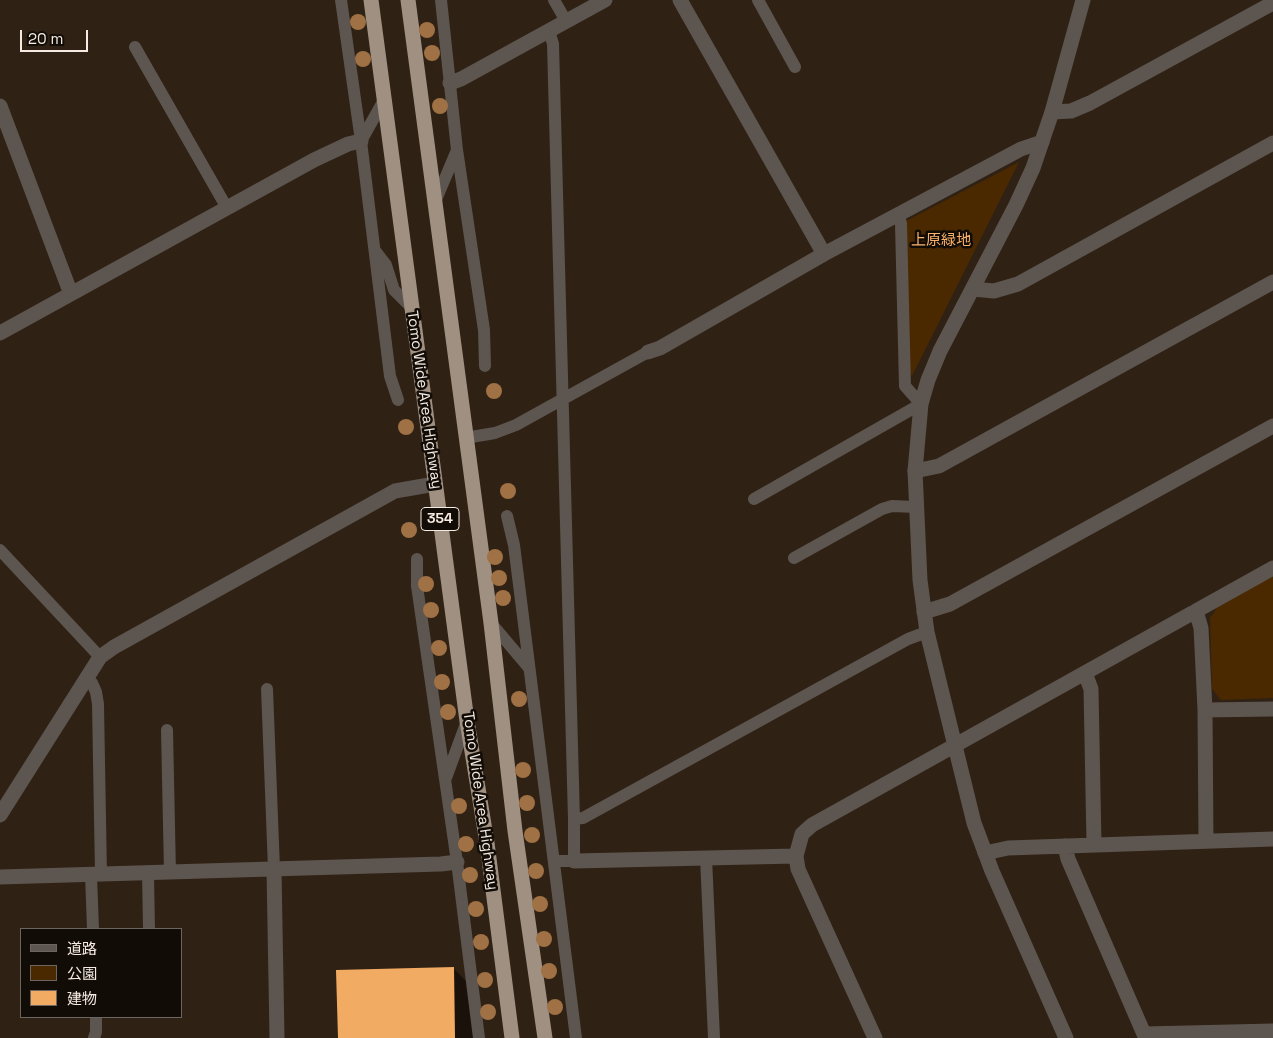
<!DOCTYPE html>
<html>
<head>
<meta charset="utf-8">
<style>
	body { margin:0 }
	#map { position:relative; width:1273px; height:1038px; overflow:hidden; background:#2f2114; font-family:"Space Grotesk","Noto Sans JP",sans-serif }
	canvas { display:block }
	.legend { position:absolute; left:20px; top:928px; width:162px; height:90px; box-sizing:border-box; background:#120c07; border:1px solid #6d655f; margin:0; padding:6px 9px; list-style:none; font-size:15px; color:#f5ebe3 }
	.legend li { display:flex; align-items:center; gap:10px; height:25px }
	.legend b { width:25px; border:1px solid #6d655f }
	.scale { position:absolute; left:20px; top:30px; width:68px; height:22px; box-sizing:border-box; border:2px solid #f5ebe3; border-top:0; padding-left:6px; font-size:15px; line-height:18px; white-space:nowrap; color:#f5ebe3; -webkit-text-stroke:4px #120c07; paint-order:stroke }
</style>
</head>
<body>
<div id="map">
<canvas width="1273" height="1038"></canvas>
<ul class="legend">
<li><b style="height:6px;background:#5d554f"></b>道路</li>
<li><b style="height:14px;background:#4a2800"></b>公園</li>
<li><b style="height:14px;background:#f2ab63"></b>建物</li>
</ul>
<div class="scale">20 m</div>
</div>
<script>
const ctx = document.querySelector('canvas').getContext('2d');
ctx.lineJoin = 'round';
function paint(path, color) { ctx.fillStyle = color; ctx.fill(path, 'evenodd'); }
const shape = rows => new Path2D(rows.map(r => 'M' + r).join(''));
function stroke(path, color, width, dash) { ctx.strokeStyle = color; ctx.lineWidth = width; ctx.lineCap = dash ? 'butt' : 'round'; ctx.setLineDash(dash || []); ctx.stroke(path); }
function label(font, color, halo, rows, align = 'center') {
  ctx.font = font + ' "Space Grotesk","Noto Sans JP",sans-serif'; ctx.lineWidth = 5; ctx.setLineDash([]); ctx.textBaseline = 'middle'; ctx.strokeStyle = halo; ctx.fillStyle = color; for (const [text, x, y, turn = 0] of rows) {
    ctx.save(); ctx.translate(x, y); ctx.rotate((+turn || 0) * Math.PI / 180); ctx.textAlign = isNaN(turn) ? turn : align; if (halo) ctx.strokeText(text, 0, 0); ctx.fillText(text, 0, 0); ctx.restore();
  }
}
paint(shape([
	[1019,162,912,376,908,369,906,221],
	[1273,576,1273,698,1221,700,1212,689,1210,618,1219,605]
]), '#4a2800');
paint(shape([
	[453,968,473,988,474,1038,340,1038]
]), '#0007');
paint(shape([
	[454,967,455,1038,338,1038,336,970]
]), '#f2ab63');
stroke(shape([
	[341,0,361,141,390,376,398,400],
	[441,0,457,150,484,330,485,366],
	[554,0,566,21],
	[758,0,795,67],
	[549,31,553,44,574,819,574,861,554,861],
	[135,47,227,208],
	[361,141,384,100],
	[435,202,457,150],
	[376,252,386,265,394,290,412,308],
	[465,438,495,433,516,425,648,352],
	[754,499,921,404,905,386,901,224,899,214],
	[507,516,514,545,576,1038],
	[0,550,100,657],
	[794,558,882,509,892,506,916,507],
	[417,559,417,586,457,862,479,1038],
	[491,623,529,668],
	[86,677,92,683,96,692,98,704,101,875],
	[267,689,274,869],
	[167,730,170,873],
	[446,778,467,721],
	[574,819,583,818,908,639,927,632],
	[706,857,714,1038],
	[148,873,149,929],
	[91,875,93,929],
	[94,1038,96,1032,96,1017]
]), '#5d554f', 12);
stroke(shape([
	[680,0,824,254],
	[450,83,461,79,605,0],
	[0,106,71,294],
	[1052,112,1071,111,1090,103,1273,3],
	[973,289,994,291,1018,284,1273,143],
	[0,333,314,160,348,144,361,141],
	[648,352,660,348,824,254,1021,149,1042,142],
	[915,471,939,466,1273,282],
	[1196,611,1201,628,1205,710,1206,841],
	[924,612,950,604,1273,426],
	[1085,673,1091,689,1094,844],
	[1205,710,1273,709],
	[0,815,100,657,114,647,395,491,435,484],
	[1065,846,1068,859,1144,1034,1273,1031],
	[985,853,1008,848,1273,839],
	[574,861,796,856],
	[274,869,277,1038],
	[0,877,441,864,457,862],
	[875,1038,798,869,796,856,802,834,812,825,1273,568]
]), '#5d554f', 15);
stroke(shape([
	[1066,1038,992,871,974,823,927,632,920,580,915,471,921,404,928,380,940,351,1016,205,1033,168,1052,112,1083,0]
]), '#5d554f', 15);
stroke(shape([
	[371,0,467,721,487,843,512,1038],
	[408,0,491,623,515,831,545,1038]
]), '#a09081', 15);
ctx.fillStyle = '#9f7144';
for (const [x, y] of [
	[358,22],
	[427,30],
	[432,53],
	[363,59],
	[440,106],
	[494,391],
	[406,427],
	[508,491],
	[409,530],
	[495,557],
	[499,578],
	[426,584],
	[503,598],
	[431,610],
	[439,648],
	[442,682],
	[519,699],
	[448,712],
	[523,770],
	[527,803],
	[459,806],
	[532,835],
	[466,844],
	[536,871],
	[470,875],
	[540,904],
	[476,909],
	[544,939],
	[481,942],
	[549,971],
	[485,980],
	[555,1007],
	[488,1012]
]) { ctx.beginPath(); ctx.arc(x, y, 8, 0, 2 * Math.PI); ctx.fill(); }
for (const [x, y, w] of [
	[440,519,38]
]) { const box = new Path2D(); box.roundRect(x - w / 2, y - 11.5, w, 23, 4); ctx.fillStyle = '#120c07'; ctx.fill(box); stroke(box, '#f5ebe3', 1); }
label('bold 14px', '#f5ebe3', null, [
	["354",440,519]
]);
label('15px', '#fab26b', '#120c07', [
	["上原緑地",941,241]
]);
label('15px', '#f5ebe3', '#120c07', [
	["Tomo Wide Area Highway",424,400,82],
	["Tomo Wide Area Highway",480,801,82]
]);
</script>
</body>
</html>
